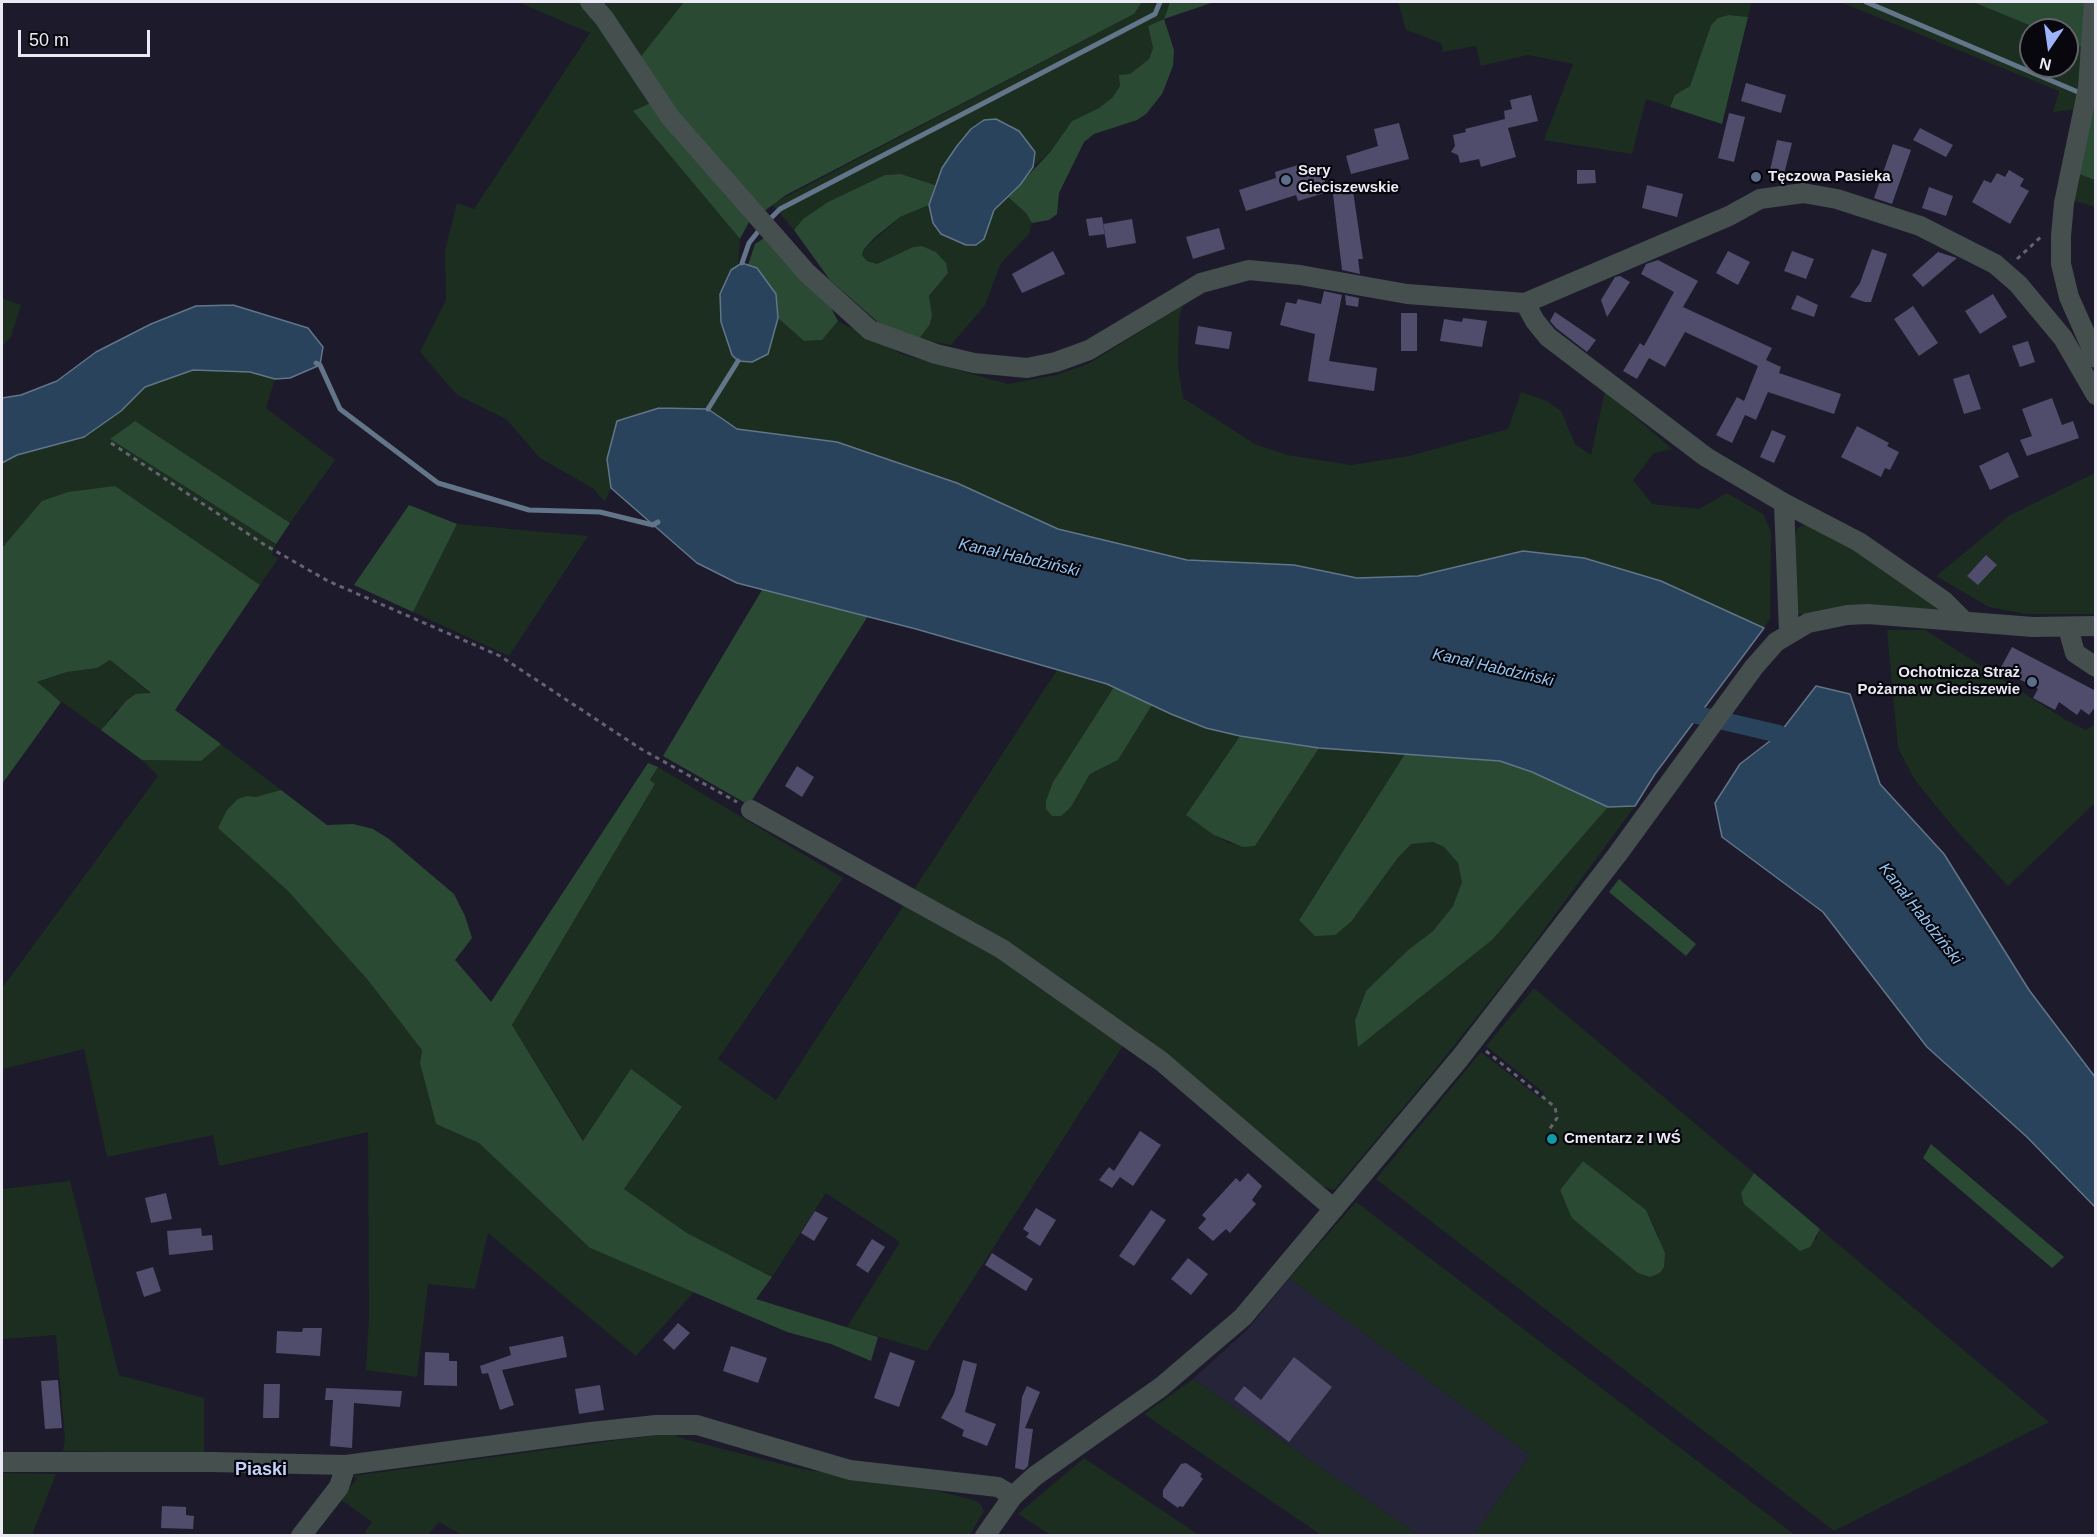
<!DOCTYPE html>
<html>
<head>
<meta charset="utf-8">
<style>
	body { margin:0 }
	#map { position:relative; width:2097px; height:1537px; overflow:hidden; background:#1d1b2b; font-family:Arial,sans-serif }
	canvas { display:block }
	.frame { position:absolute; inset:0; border:3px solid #eae9f4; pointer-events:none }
	.north { position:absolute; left:2019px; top:18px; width:60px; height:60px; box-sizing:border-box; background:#08070d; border:2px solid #626169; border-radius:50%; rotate:193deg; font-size:16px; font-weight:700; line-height:24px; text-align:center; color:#eae9f4 }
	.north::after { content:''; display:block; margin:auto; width:21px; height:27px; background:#9db4fd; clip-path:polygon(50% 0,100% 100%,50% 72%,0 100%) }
	.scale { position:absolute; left:18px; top:30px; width:132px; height:27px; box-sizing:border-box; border:3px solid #eae9f4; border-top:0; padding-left:8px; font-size:18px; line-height:21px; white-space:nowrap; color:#eae9f4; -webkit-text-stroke:4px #08070d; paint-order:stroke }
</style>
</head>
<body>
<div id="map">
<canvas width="2097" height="1537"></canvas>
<div class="frame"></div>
<div class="north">N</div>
<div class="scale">50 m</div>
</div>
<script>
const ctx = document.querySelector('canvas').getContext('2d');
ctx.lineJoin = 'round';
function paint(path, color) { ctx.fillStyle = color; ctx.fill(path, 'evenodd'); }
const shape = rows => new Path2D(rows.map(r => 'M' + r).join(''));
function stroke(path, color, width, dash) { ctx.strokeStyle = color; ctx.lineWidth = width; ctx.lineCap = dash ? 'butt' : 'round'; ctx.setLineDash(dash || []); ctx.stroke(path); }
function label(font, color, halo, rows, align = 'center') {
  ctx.font = font + ' Arial,sans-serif'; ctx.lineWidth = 4.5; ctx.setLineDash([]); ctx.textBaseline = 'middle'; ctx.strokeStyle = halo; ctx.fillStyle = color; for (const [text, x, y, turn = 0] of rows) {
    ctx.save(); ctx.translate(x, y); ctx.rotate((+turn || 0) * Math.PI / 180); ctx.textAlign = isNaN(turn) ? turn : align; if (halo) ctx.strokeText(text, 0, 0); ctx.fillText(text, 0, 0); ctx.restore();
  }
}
paint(shape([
	[1289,1278,1530,1455,1474,1535,1418,1535,1193,1379,1249,1328]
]), '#262439');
paint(shape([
	[518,2,684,2,640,59,650,103,633,111,740,239,738,266,731,270,767,354,778,318,804,341,822,340,838,321,904,355,1008,384,1056,375,1088,364,1183,305,1179,318,1178,367,1183,398,1255,444,1287,455,1351,465,1409,456,1508,429,1521,392,1547,401,1561,411,1575,444,1591,455,1605,391,1672,449,1654,453,1633,480,1652,504,1699,509,1727,493,1763,514,1771,532,1770,619,1764,628,1661,581,1584,558,1523,551,1418,576,1357,578,1294,565,1187,560,1058,529,957,483,837,442,736,429,708,409,607,459,611,488,605,502,594,489,540,458,506,419,457,395,420,352,446,300,445,251,457,203,474,209,590,33],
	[1142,2,1170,2,1164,19,1148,26,1153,48,1149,59,1130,74,1113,97,1099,108,1072,121,1051,151,1033,167,1035,152,1009,124,996,119,984,120,971,129,957,146,935,185,901,174,885,175,803,219,794,230,772,204,1134,14],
	[1398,2,1752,2,1748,17,1729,15,1711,25,1690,86,1675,96,1670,107,1646,99,1632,154,1544,140,1573,64,1528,55,1481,66,1476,46,1443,52,1441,43,1406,30],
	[1840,2,1973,2,2041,30,2031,30,2031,66,2067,66,2067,41,2083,48,2078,109,2053,112,2059,91],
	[2079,174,2095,180,2095,207,2073,200],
	[1008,197,1026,213,1032,223,1029,234,1001,263,985,305,951,345,919,339,932,315,929,297,948,273,946,263,936,252,922,246,913,247,877,264,867,261,862,256,864,249,900,217,929,205,933,223,983,239,994,210],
	[2,298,21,305,11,337,2,346],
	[193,370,250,372,275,379,266,408,335,460,290,523,135,421,110,439,276,544,272,555,278,559,260,585,115,486,2,548,2,463,17,455,84,437,121,411,145,387],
	[2095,473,2095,614,2026,614,1989,607,1936,576,2009,516],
	[1807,523,1829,531,1938,607,1938,610,1868,605,1803,615,1798,613,1795,608,1794,537,1798,528],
	[457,524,588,536,509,656,413,612],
	[1887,630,1925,630,2066,720,2086,730,2095,724,2095,803,2008,886,1953,827,1915,780,1898,748],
	[110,660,151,694,116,710,101,730,36,683,67,672,97,668],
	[1057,670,1114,687,1053,782,1071,807,1090,774,1118,760,1152,705,1206,728,1240,736,1186,815,1228,843,1255,846,1319,748,1405,754,1299,919,1335,934,1351,922,1397,859,1411,844,1432,842,1444,847,1458,863,1462,882,1453,906,1433,931,1408,950,1366,991,1355,1020,1493,939,1608,807,1635,806,1518,965,1437,1067,1334,1190,1315,1184,1135,1030,1072,988,913,891],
	[221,744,281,790,256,798,247,796,230,839,288,891,367,979,422,1050,420,1063,436,1124,479,1143,590,1248,694,1292,636,1356,488,1233,475,1289,428,1284,417,1377,366,1370,369,1317,368,1132,219,1166,213,1135,107,1157,84,1049,2,1069,2,988,158,776,142,760,201,761],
	[658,767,843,878,718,1059,776,1100,906,902,983,946,1124,1044,927,1351,847,1327,900,1242,826,1193,772,1277,687,1233,624,1189,682,1108,584,1141,512,1025,655,784,650,781],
	[1534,988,1754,1173,1741,1193,1816,1240,1820,1229,2049,1422,1834,1531,1376,1179,1481,1052,1540,1098,1544,1093,1486,1046],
	[1583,1161,1646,1210,1659,1237,1565,1202,1560,1190],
	[70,1181,119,1375,204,1398,204,1454,63,1451,65,1439,56,1335,2,1339,2,1189],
	[1356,1202,1795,1535,1474,1535,1530,1455,1289,1278],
	[1193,1379,1418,1535,1321,1535,1144,1414],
	[671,1433,684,1439,797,1468,938,1491,977,1501,982,1506,984,1511,969,1536,464,1536,439,1522,428,1535,367,1536,365,1532,372,1522,340,1499,357,1479,352,1476],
	[1084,1458,1199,1535,1051,1535,1018,1514],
	[2,1473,56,1474,32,1535,2,1535]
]), '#1b2e1f');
paint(shape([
	[684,2,1142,2,1134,14,786,195,763,212,664,98,639,59],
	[1170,2,1214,2,1164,19,1174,50,1173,66,1162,94,1146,114,1137,120,1094,134,1084,142,1059,193,1057,214,1049,220,1032,223,1026,213,1008,197,1051,151,1072,121,1099,108,1113,97,1120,86,1119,75,1130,74,1149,59,1153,48,1148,26,1164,19],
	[1973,2,2087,2,2083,48,2067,41,2067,30,2041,30],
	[1729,15,1748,17,1722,124,1670,107,1675,95,1690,86,1711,25,1718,18],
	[650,103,749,222,740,239,633,111],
	[2093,109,2096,110,2095,180,2079,174],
	[901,174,935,185,929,205,900,217,874,238,864,249,862,255,867,261,877,264,913,247,922,246,936,252,946,263,948,273,929,296,932,315,930,324,919,339,880,324,830,280,794,230,803,219,828,202,885,175],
	[764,238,830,306,838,321,822,340,804,341,778,318,776,294,757,269,748,265,755,244],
	[135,421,290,523,276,544,110,439],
	[115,486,260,585,175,710,221,744,201,761,142,760,101,730,127,700,136,694,151,693,110,660,97,668,67,672,37,682,61,702,2,784,2,548,42,501,68,492],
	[409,505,457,524,413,612,354,585],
	[762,590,868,616,749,805,663,756],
	[1114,687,1152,705,1118,760,1090,774,1071,807,1061,816,1052,816,1046,809,1046,801,1053,782],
	[1240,736,1319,748,1255,846,1243,847,1214,835,1186,815],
	[1405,754,1501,761,1532,772,1608,807,1493,939,1358,1047,1355,1020,1366,991,1408,950,1433,931,1453,906,1462,882,1458,863,1444,847,1433,842,1411,844,1397,859,1351,922,1335,935,1315,936,1299,920],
	[648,763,658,767,650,780,655,784,512,1025,583,1141,631,1069,682,1107,624,1189,687,1233,772,1277,756,1299,878,1337,871,1361,831,1344,787,1332,590,1248,479,1143,436,1124,420,1063,422,1050,367,979,288,891,218,828,227,810,238,799,247,796,256,797,281,790,327,825,353,824,373,829,389,839,454,894,465,916,472,938,455,960,491,1002],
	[1619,879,1696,944,1686,956,1609,892],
	[1931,1144,2064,1257,2052,1268,1923,1158],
	[1583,1161,1646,1210,1665,1253,1664,1267,1660,1273,1650,1277,1638,1273,1572,1218,1560,1190],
	[1754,1173,1820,1229,1810,1247,1800,1251,1744,1204,1741,1193]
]), '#2b4a33');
const water = shape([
	[996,119,1019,131,1035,152,1033,167,1020,185,994,210,984,239,976,245,966,245,941,234,933,223,929,205,942,168,957,146,971,129,984,120,996,119],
	[742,263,757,268,776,294,778,318,768,354,752,362,738,361,732,355,721,322,720,294,731,270,742,263],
	[233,305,308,328,323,347,320,365,290,378,275,379,250,372,193,370,145,387,121,411,84,437,17,455,2,463,2,398,21,395,57,381,96,352,151,324,196,306,233,305],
	[659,408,708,409,737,429,837,442,957,483,1058,529,1187,560,1294,565,1357,578,1418,576,1523,551,1584,558,1661,581,1764,628,1655,774,1635,806,1608,807,1532,772,1500,761,1319,748,1240,736,1206,728,1171,714,1107,684,916,629,737,583,697,563,611,488,607,459,617,421,659,408],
	[1816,686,1850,694,1880,784,1944,854,2029,990,2095,1077,2095,1207,2027,1137,1927,1047,1823,912,1722,837,1715,803,1740,764,1779,734,1816,686]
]);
paint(water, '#28435b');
stroke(water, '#627589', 1.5);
stroke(shape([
	[1866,2,2078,92],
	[767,222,780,209,1155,14,1160,2],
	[742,263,749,243,761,228],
	[316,363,320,365,340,409,438,483,529,510,600,512,653,525,658,522],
	[708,409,738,361]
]), '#627589', 5);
stroke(shape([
	[1676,710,1779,734,1793,752]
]), '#28435b', 18);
paint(shape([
	[1746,83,1786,95,1781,113,1741,101],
	[1531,95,1538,121,1508,128,1516,157,1481,167,1479,159,1460,163,1458,155,1451,152,1455,146,1453,135,1466,132,1465,129,1505,119,1504,111,1512,109,1510,100],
	[1729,113,1745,117,1734,162,1718,158],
	[1399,123,1409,159,1351,174,1346,156,1378,146,1374,129],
	[1920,128,1953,145,1946,157,1913,140],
	[1777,140,1792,143,1784,174,1770,170],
	[1893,144,1911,150,1892,204,1874,198],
	[1320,164,1328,192,1298,201,1296,195,1246,211,1239,190,1276,178,1275,172,1298,165,1300,171],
	[1577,170,1595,170,1596,183,1577,184],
	[2009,170,2024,179,2020,186,2029,191,2010,224,1972,202,1984,180,1991,183,1997,173,2005,177],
	[1352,184,1363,259,1358,259,1360,274,1342,270,1332,186],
	[1647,185,1683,194,1677,217,1642,208],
	[1929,187,1953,196,1946,216,1922,208],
	[1102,217,1105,234,1089,236,1086,219],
	[1132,219,1136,243,1107,248,1103,224],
	[1219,228,1225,249,1193,259,1186,237],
	[1872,249,1887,254,1871,302,1865,302,1850,297,1860,283],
	[1053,251,1065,274,1022,293,1012,274],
	[1728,251,1750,262,1738,285,1716,273],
	[1792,251,1814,259,1806,279,1784,271],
	[1938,252,1957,258,1923,287,1912,275],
	[1658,260,1698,281,1683,307,1772,348,1766,360,1781,367,1779,373,1841,394,1834,414,1768,392,1756,420,1745,415,1732,443,1716,435,1737,397,1744,401,1758,366,1685,332,1665,367,1649,358,1637,379,1623,371,1640,343,1644,346,1674,292,1641,274,1646,264],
	[1620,276,1630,282,1607,317,1601,300,1615,277],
	[1324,291,1342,295,1329,361,1377,368,1374,391,1308,381,1315,334,1280,325,1286,302,1296,304,1298,299,1321,304],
	[1993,294,2007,317,1980,334,1965,311],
	[1345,295,1359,298,1358,307,1346,305],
	[1797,295,1818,305,1814,317,1791,309],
	[1913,306,1938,343,1919,356,1894,319],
	[1555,312,1596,340,1587,352,1556,328,1550,321],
	[1401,313,1417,313,1417,351,1401,351],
	[1463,318,1487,321,1482,347,1440,341,1444,319,1462,322],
	[1198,326,1232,332,1229,349,1195,344],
	[2028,341,2035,362,2020,367,2012,346],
	[1969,374,1981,409,1964,414,1953,379],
	[2052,398,2062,425,2073,421,2079,438,2027,456,2020,440,2032,436,2022,409],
	[1857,426,1889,443,1887,446,1899,452,1890,470,1885,468,1881,477,1841,457],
	[1772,430,1786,436,1774,463,1760,457],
	[2008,452,2019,477,1990,490,1979,466],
	[1986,555,1997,565,1978,585,1967,576],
	[2012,647,2096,691,2096,706,2089,715,2081,709,2077,715,2059,702,2055,710,2033,698,2038,689,2000,669],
	[797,766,814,777,802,797,785,786],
	[1140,1131,1161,1145,1133,1186,1120,1177,1112,1188,1099,1180,1109,1167,1114,1171],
	[1248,1173,1262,1186,1252,1200,1256,1204,1230,1233,1226,1229,1213,1241,1198,1228,1206,1219,1202,1215,1236,1178,1240,1182],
	[166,1193,172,1219,151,1223,145,1198],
	[1036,1208,1056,1220,1040,1246,1026,1237,1029,1233,1023,1229],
	[1151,1210,1166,1220,1134,1266,1119,1256],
	[815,1211,828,1218,814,1241,801,1233],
	[201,1228,202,1236,212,1235,213,1250,169,1255,167,1231],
	[872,1239,885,1247,868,1273,856,1265],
	[992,1253,1033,1279,1026,1291,985,1265],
	[1188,1258,1208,1274,1191,1295,1171,1279],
	[153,1267,161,1291,144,1297,136,1272],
	[678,1323,690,1333,674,1350,663,1340],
	[303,1328,322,1328,320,1356,276,1353,277,1331,302,1332],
	[563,1336,567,1357,502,1370,514,1405,500,1410,488,1373,482,1374,480,1366,511,1355,509,1347],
	[731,1346,767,1358,758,1383,723,1371],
	[425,1352,449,1353,449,1361,457,1361,457,1386,424,1385],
	[890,1352,915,1361,899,1407,874,1398],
	[1294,1357,1332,1387,1289,1442,1234,1399,1244,1386,1261,1400],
	[963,1360,977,1364,965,1412,996,1424,987,1446,962,1436,964,1430,941,1418,954,1394],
	[58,1380,62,1428,45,1429,41,1381],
	[264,1384,280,1384,279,1418,263,1418],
	[600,1385,604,1410,579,1414,575,1389],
	[1027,1386,1040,1392,1025,1428,1033,1429,1028,1466,1024,1470,1015,1468,1022,1397],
	[326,1388,402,1391,400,1407,354,1403,352,1448,330,1446,333,1400,325,1400],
	[1186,1463,1202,1474,1200,1476,1203,1479,1183,1507,1179,1506,1178,1508,1163,1497,1163,1490,1181,1464],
	[162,1506,186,1507,186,1515,194,1516,193,1529,161,1528]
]), '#4f4c6c');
stroke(shape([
	[2017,259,2043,235],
	[111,443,265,545,328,581,500,656,641,749,737,802],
	[1486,1051,1555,1107,1557,1118,1549,1130]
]), '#656371', 3, [4.5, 4.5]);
stroke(shape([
	[590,2,604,18,670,117,807,273,870,330,936,354,974,363,1027,368,1056,362,1089,350,1201,283,1249,270,1300,275,1407,294,1525,303,1729,216,1760,199,1803,193,1837,199,1920,226,1995,264,2018,284,2063,338,2096,395],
	[2094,2,2088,88,2064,203,2061,236,2061,264,2069,297,2096,358],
	[1525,303,1535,321,1548,337,1706,457,1784,503,1859,542,1944,601,1965,622],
	[1784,503,1789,632],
	[2068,628,2075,653,2096,667],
	[751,810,1002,949,1161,1061,1334,1209],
	[2,1462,212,1462,346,1465,591,1432,656,1425,697,1425,850,1470,998,1487,1013,1496],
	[301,1536,339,1487,346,1465],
	[985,1536,1013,1496,1035,1476,1161,1387,1243,1317,1460,1058,1617,855,1754,667,1776,642,1808,623,1847,615,1868,614,2033,627,2096,626]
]), '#444f4e', 20);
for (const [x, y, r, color] of [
	[1756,177,6,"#5c6f8a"],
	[1286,180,6,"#5c6f8a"],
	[2032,682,6,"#5c6f8a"],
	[1552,1139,6,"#0f9aa8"]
]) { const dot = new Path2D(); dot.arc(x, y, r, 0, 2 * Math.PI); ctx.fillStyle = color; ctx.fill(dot); stroke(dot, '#08070d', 2); }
label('bold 15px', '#eae9f4', '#08070d', [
	["Sery",1298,171],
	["Cieciszewskie",1298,188],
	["Tęczowa Pasieka",1768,177],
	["Ochotnicza Straż",2020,673,"right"],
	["Pożarna w Cieciszewie",2020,690,"right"],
	["Cmentarz z I WŚ",1564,1139]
], 'left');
label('italic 16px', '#93c5f2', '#08070d', [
	["Kanał Habdziński",1019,558,13],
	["Kanał Habdziński",1493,668,13],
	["Kanał Habdziński",1920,914,52]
]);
label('bold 18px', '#c4d2fc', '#08070d', [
	["Piaski",261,1470]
]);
</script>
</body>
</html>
